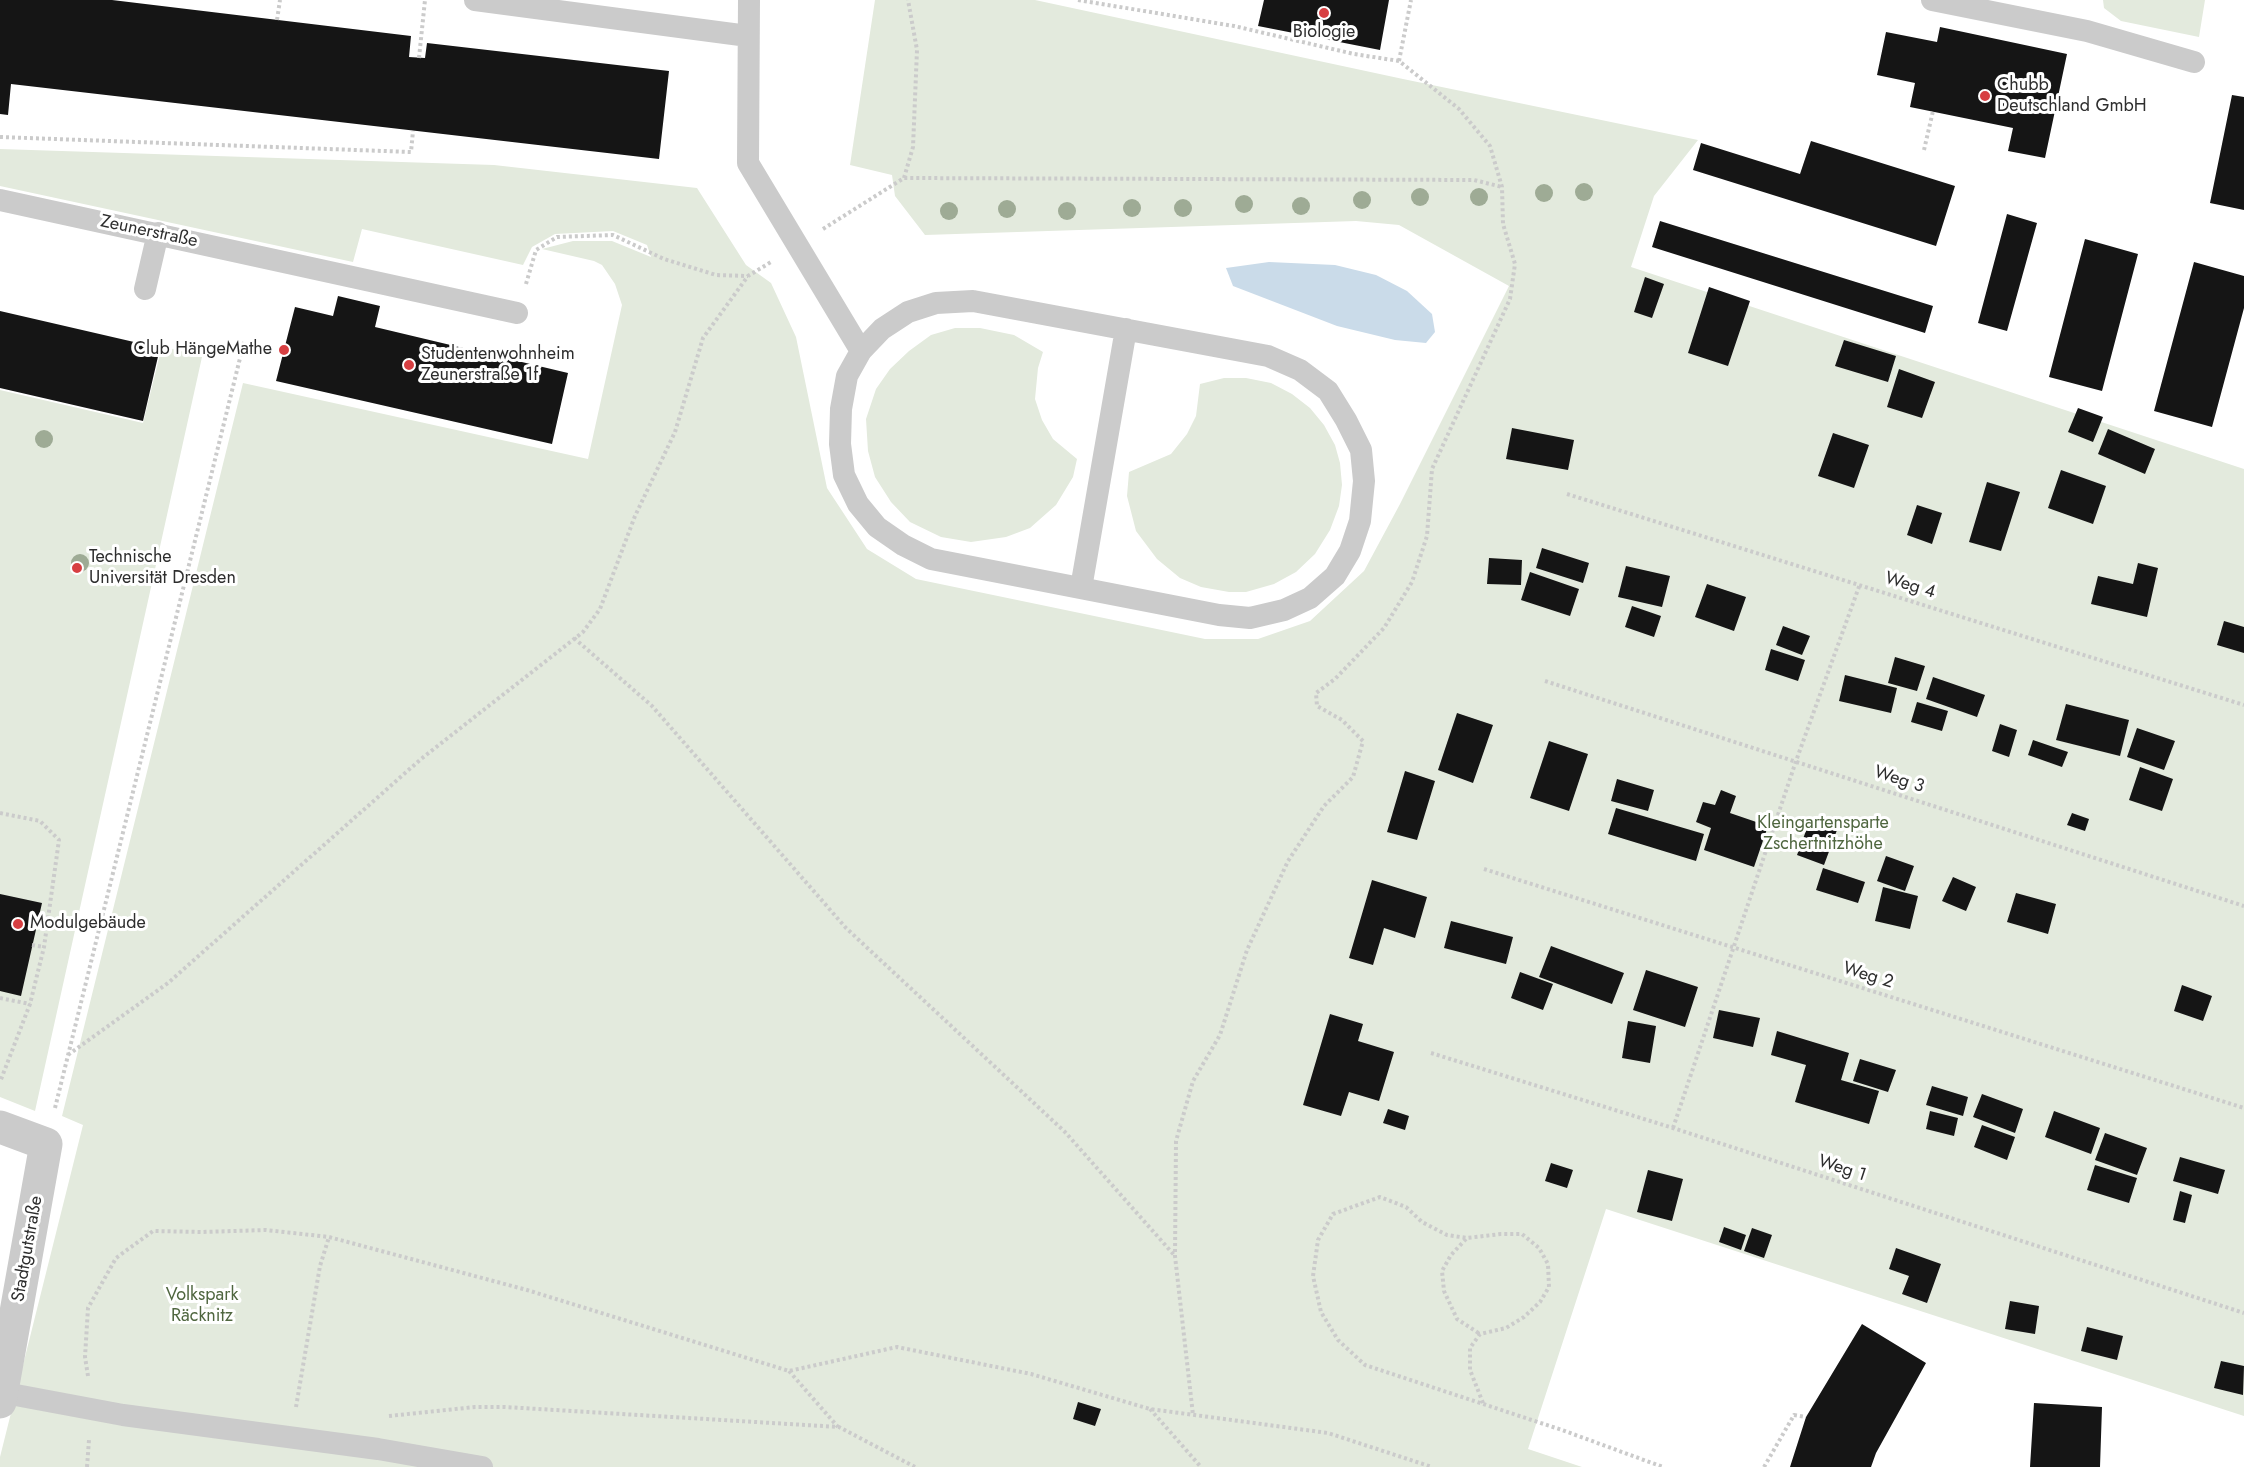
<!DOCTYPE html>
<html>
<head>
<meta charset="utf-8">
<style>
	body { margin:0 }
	canvas { display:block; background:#fff }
</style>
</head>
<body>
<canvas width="2244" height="1467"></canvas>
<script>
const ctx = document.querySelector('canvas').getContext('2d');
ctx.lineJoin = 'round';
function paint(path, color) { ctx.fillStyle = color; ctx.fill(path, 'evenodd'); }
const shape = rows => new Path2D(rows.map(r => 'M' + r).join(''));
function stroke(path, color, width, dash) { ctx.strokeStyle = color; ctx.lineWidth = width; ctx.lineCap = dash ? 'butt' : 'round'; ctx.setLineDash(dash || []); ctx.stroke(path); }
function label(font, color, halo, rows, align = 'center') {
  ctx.font = font + ' Jost,sans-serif'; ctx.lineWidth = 6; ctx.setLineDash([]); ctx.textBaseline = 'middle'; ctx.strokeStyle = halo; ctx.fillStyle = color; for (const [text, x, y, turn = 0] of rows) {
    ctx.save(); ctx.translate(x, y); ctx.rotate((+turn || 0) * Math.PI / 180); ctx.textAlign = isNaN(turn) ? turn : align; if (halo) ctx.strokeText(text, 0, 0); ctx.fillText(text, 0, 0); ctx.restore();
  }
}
paint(shape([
	[875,0,1035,0,1403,79,1698,140,1654,196,1631,267,2244,469,2244,1416,1606,1209,1528,1449,1582,1467,0,1467,0,1457,83,1125,62,1116,243,383,588,459,622,305,615,284,602,265,594,261,542,249,573,241,612,241,651,257,647,245,613,231,555,234,532,247,523,265,362,229,353,262,0,186,0,149,494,165,697,188,746,265,771,283,796,337,827,488,867,549,916,579,1205,639,1258,639,1310,621,1364,571,1400,504,1509,286,1399,225,1356,221,925,235,895,196,892,175,850,165],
	[2103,0,2205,0,2199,37,2121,21,2104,8],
	[955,328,980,328,1014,335,1043,352,1038,368,1035,399,1042,420,1053,439,1077,459,1073,477,1056,505,1030,528,1006,537,971,542,941,537,910,522,891,502,875,477,868,451,866,419,876,389,890,369,909,351,931,335],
	[162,346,202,357,35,1111,0,1097,0,390,143,423],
	[1224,378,1246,378,1271,383,1292,394,1310,408,1324,425,1335,445,1340,463,1342,485,1339,506,1330,530,1315,554,1296,572,1274,584,1246,592,1229,592,1201,587,1180,578,1157,559,1136,531,1127,496,1129,472,1171,454,1187,434,1196,416,1200,384]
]), '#e3eadd');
paint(shape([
	[1269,262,1335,265,1376,275,1407,291,1432,314,1435,332,1426,343,1395,340,1337,326,1233,286,1226,268]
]), '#cadbe9');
paint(shape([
	[0,0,112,0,411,36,409,57,425,58,427,43,669,71,659,159,11,84,8,115,0,114],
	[1264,0,1389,0,1380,50,1258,26],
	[1940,27,2067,54,2045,158,2008,151,2013,128,1910,107,1915,83,1877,75,1886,32,1937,42],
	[2232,95,2244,97,2244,210,2210,203],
	[1811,141,1955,186,1936,246,1693,170,1701,143,1800,174],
	[2007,214,2037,223,2007,331,1978,323],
	[1660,221,1933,306,1925,333,1652,247],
	[2085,239,2138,254,2102,391,2049,377],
	[2194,262,2244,276,2244,308,2212,427,2154,411],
	[1645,277,1664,284,1652,318,1634,312],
	[1709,287,1750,301,1728,366,1688,353],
	[338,296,380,306,375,327,568,373,552,444,276,381,295,307,333,316],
	[0,311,160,348,143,421,0,388],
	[1844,340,1896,356,1888,382,1835,366],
	[1899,369,1935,382,1922,418,1887,407],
	[2078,408,2103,417,2093,442,2068,432],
	[1512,428,1574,440,1568,470,1506,459],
	[2108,429,2155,449,2145,474,2098,454],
	[1833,433,1869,445,1854,488,1818,476],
	[2061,470,2106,486,2093,524,2048,508],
	[1987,482,2020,492,2001,551,1969,542],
	[1917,505,1942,513,1932,544,1907,535],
	[1542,548,1589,563,1583,583,1536,568],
	[1489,558,1522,560,1521,585,1487,584],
	[2138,563,2158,568,2147,617,2091,604,2098,576,2133,584],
	[1626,566,1670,576,1662,607,1618,597],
	[1530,572,1579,589,1570,616,1521,600],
	[1707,584,1746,597,1734,631,1695,617],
	[1632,606,1661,616,1654,637,1625,627],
	[2224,621,2244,627,2244,653,2217,645],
	[1783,626,1810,636,1802,655,1776,645],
	[1771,649,1805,660,1798,681,1765,670],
	[1895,657,1925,666,1917,691,1888,683],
	[1845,675,1897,688,1891,713,1839,701],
	[1933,677,1985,695,1977,717,1926,699],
	[1917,702,1948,711,1942,731,1911,722],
	[2066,704,2129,720,2120,756,2056,740],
	[1457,713,1493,725,1473,783,1438,770],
	[2000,724,2017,730,2009,757,1992,751],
	[2137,728,2175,741,2164,770,2127,757],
	[2033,740,2068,752,2062,767,2028,755],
	[1549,741,1588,754,1569,811,1530,798],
	[2140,767,2173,779,2162,811,2129,800],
	[1405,771,1435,781,1417,840,1387,832],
	[1617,779,1654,790,1648,811,1611,801],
	[1721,790,1736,796,1730,813,1768,826,1754,867,1704,850,1711,828,1696,822,1703,802,1715,805],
	[1616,808,1704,834,1696,861,1608,834],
	[2072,813,2089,819,2085,831,2067,825],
	[1810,820,1837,830,1824,865,1797,855],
	[1886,856,1914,866,1905,891,1877,881],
	[1823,868,1865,882,1858,903,1816,890],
	[1953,877,1976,887,1966,911,1942,901],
	[1372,880,1427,897,1415,938,1384,928,1373,965,1349,958],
	[1883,887,1918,896,1910,929,1875,921],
	[2016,893,2056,904,2048,934,2007,922],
	[0,894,42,903,21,996,0,991],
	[1451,921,1513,937,1506,964,1444,948],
	[1551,946,1624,973,1612,1004,1539,977],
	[1646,970,1698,987,1685,1027,1633,1010],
	[1520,972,1553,984,1543,1010,1511,998],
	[2182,985,2212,996,2203,1021,2174,1011],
	[1719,1010,1760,1018,1753,1047,1713,1038],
	[1330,1014,1363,1024,1358,1041,1394,1052,1379,1101,1349,1092,1341,1116,1303,1105],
	[1628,1021,1656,1026,1650,1063,1622,1058],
	[1777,1031,1849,1053,1841,1080,1879,1091,1869,1124,1795,1102,1806,1065,1771,1055],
	[1860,1059,1896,1070,1888,1092,1853,1081],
	[1932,1086,1968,1097,1963,1116,1926,1105],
	[1982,1094,2023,1109,2015,1133,1973,1117],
	[1388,1109,1409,1116,1405,1130,1383,1123],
	[1930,1111,1958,1118,1954,1136,1926,1129],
	[2054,1111,2100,1128,2091,1154,2045,1137],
	[1982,1125,2015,1137,2007,1160,1974,1147],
	[2105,1133,2147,1148,2137,1175,2095,1160],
	[2180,1157,2225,1170,2218,1194,2173,1181],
	[1551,1163,1573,1170,1567,1188,1545,1181],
	[2095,1165,2137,1178,2129,1203,2087,1190],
	[1648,1170,1683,1179,1672,1221,1637,1212],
	[2180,1191,2192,1195,2185,1223,2173,1220],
	[1724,1227,1746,1235,1741,1250,1719,1242],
	[1752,1228,1772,1235,1764,1258,1744,1251],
	[1896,1248,1941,1264,1927,1303,1902,1294,1909,1276,1889,1269],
	[2010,1301,2039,1306,2035,1334,2005,1329],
	[1862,1324,1926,1363,1876,1453,1871,1467,1790,1467,1806,1417],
	[2087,1327,2123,1336,2117,1360,2081,1351],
	[2221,1361,2244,1366,2243,1395,2214,1388],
	[1078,1402,1101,1409,1095,1426,1073,1419],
	[2034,1403,2102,1407,2100,1467,2030,1467]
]), '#151515');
stroke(shape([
	[1078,0,1234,26,1354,54,1399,61,1459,109,1490,146,1502,187,1503,224,1515,264,1510,299,1432,469,1427,536,1412,582,1384,628,1335,679,1316,693,1317,706,1342,720,1363,741,1353,777,1324,806,1288,861,1247,950,1220,1035,1193,1081,1176,1141,1175,1256,1193,1415],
	[277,20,280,0],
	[419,58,425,0],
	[1399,61,1411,0],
	[0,137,411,152,413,131],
	[1924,150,1933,111],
	[904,178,913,147,917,50,908,0],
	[823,229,904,178,1474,180,1502,187],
	[526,284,536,250,557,237,613,235,664,259,716,275,748,276],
	[1567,494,2244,705],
	[574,638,652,706,846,928,1065,1132,1175,1256],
	[1545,681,2244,906],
	[0,813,40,821,59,840,44,947,30,1004,0,1082],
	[1484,869,2244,1108],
	[32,945,44,947],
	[0,998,30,1004],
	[1431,1053,1673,1128,2244,1313],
	[68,1055,168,983,421,759,583,632,600,609,635,516,675,432,703,338,748,276,771,262],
	[55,1108,244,342],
	[1673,1128,1796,761,1860,584],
	[1466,1239,1451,1255,1442,1271,1444,1291,1457,1319,1480,1334],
	[789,1371,838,1427],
	[88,1376,85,1357,88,1308,116,1258,153,1231,202,1232,266,1230,329,1237,527,1290,789,1371,897,1347,1031,1374,1150,1409,1328,1433,1432,1467],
	[1483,1403,1470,1370,1470,1348,1480,1334,1506,1328,1524,1317,1540,1302,1549,1287,1548,1264,1539,1248,1522,1234,1501,1234,1467,1238,1447,1235,1422,1222,1406,1207,1380,1197,1333,1214,1318,1240,1313,1276,1321,1312,1338,1340,1365,1365,1562,1430,1663,1467],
	[296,1407,320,1266,329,1237],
	[1150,1409,1201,1467],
	[389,1416,475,1407,505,1407,839,1427,915,1467],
	[87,1467,89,1440],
	[1764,1467,1794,1415,1806,1417]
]), '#cbcbcb', 4, [3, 3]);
stroke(shape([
	[475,0,748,36],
	[749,0,748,163,861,351],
	[1932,0,2087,31,2194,62],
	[0,200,517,313],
	[145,289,158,233],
	[973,301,1268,356,1300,370,1328,391,1346,420,1361,450,1364,481,1360,521,1350,551,1335,576,1310,598,1284,610,1250,618,1219,615,931,559,903,545,877,527,858,504,844,475,840,444,841,409,847,376,861,351,882,329,908,312,936,303,973,301],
	[1081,588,1126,329],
	[0,1392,123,1415,378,1449,482,1467]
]), '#cbcbcb', 22);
stroke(shape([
	[0,1127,46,1144,0,1402]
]), '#cbcbcb', 33);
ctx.fillStyle = '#9eab95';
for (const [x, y] of [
	[1584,192],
	[1544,193],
	[1420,197],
	[1479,197],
	[1362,200],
	[1244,204],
	[1301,206],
	[1132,208],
	[1183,208],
	[1007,209],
	[949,211],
	[1067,211],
	[44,439],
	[80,563]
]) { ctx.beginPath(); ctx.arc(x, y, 9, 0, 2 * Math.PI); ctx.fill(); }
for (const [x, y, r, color] of [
	[1324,13,6,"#d73f42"],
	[1985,96,6,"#d73f42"],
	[284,350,6,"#d73f42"],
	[409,365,6,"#d73f42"],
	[77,568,6,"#d73f42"],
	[18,924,6,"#d73f42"]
]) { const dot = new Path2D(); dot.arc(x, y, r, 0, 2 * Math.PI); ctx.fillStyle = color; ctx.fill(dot); stroke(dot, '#fff', 2); }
label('18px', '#2e2e2e', '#fff', [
	["Biologie",1324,33,"center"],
	["Chubb",1997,86],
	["Deutschland GmbH",1997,107],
	["Club HängeMathe",272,350,"right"],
	["Studentenwohnheim",421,355],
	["Zeunerstraße 1f",421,376],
	["Technische",89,558],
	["Universität Dresden",89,579],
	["Modulgebäude",30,924]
], 'left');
label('18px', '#2e2e2e', '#fff', [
	["Zeunerstraße",149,232,12],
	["Weg 4",1910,586,17],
	["Weg 3",1899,780,18],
	["Weg 2",1868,976,17],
	["Weg 1",1842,1169,18],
	["Stadtgutstraße",28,1249,-80]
]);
label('18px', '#4f663f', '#fff', [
	["Kleingartensparte",1823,824],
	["Zschertnitzhöhe",1823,845],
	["Volkspark",202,1296],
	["Räcknitz",202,1317]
]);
</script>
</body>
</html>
